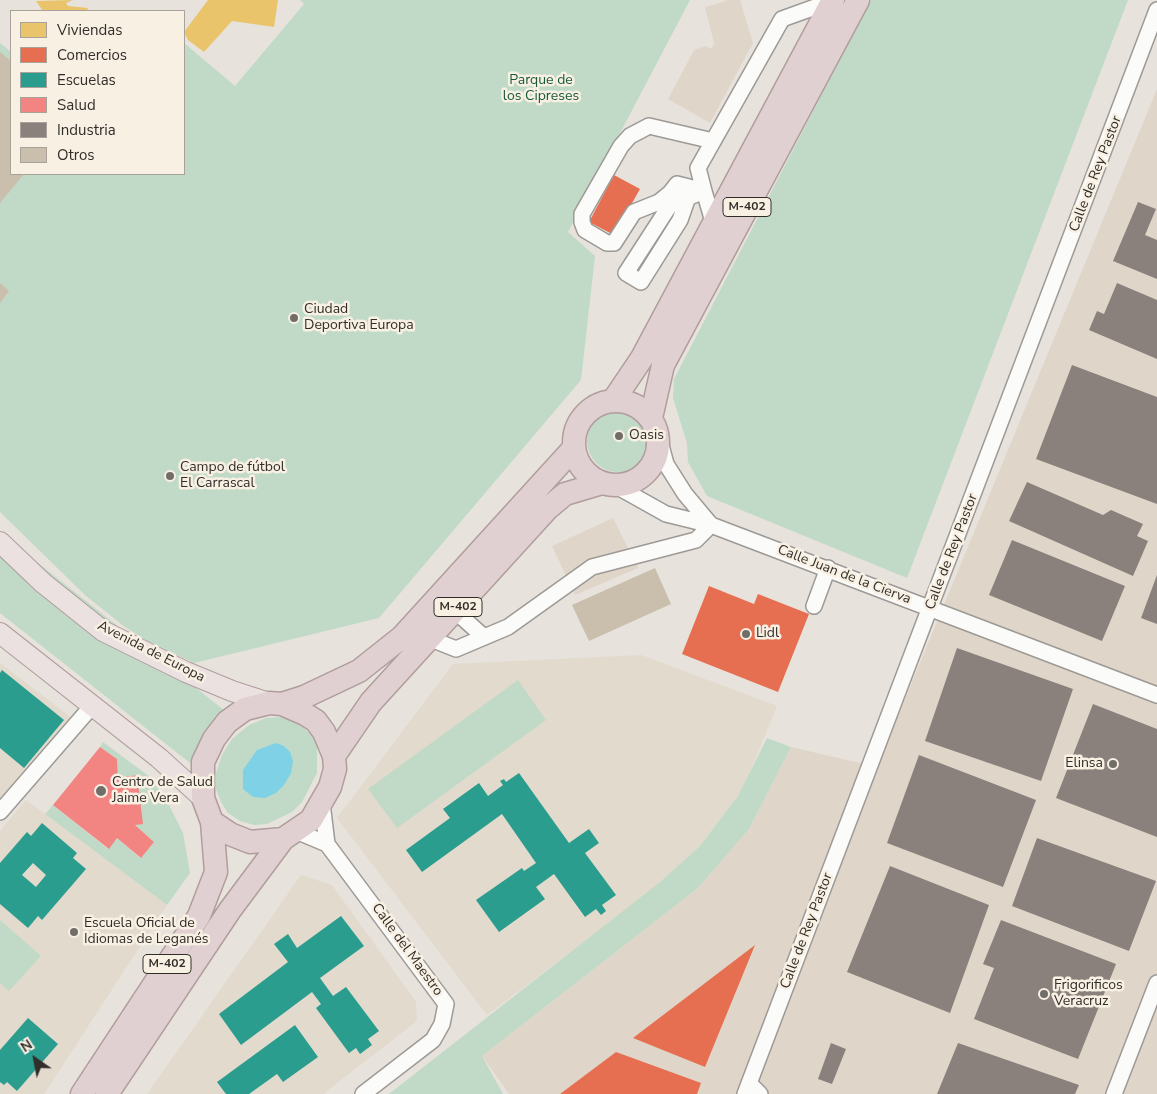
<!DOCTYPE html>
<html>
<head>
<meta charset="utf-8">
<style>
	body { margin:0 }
	#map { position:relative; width:1157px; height:1094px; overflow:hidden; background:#e7e2dc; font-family:"Nunito Sans",sans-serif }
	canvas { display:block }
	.legend { position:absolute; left:10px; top:10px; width:175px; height:165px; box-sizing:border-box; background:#f9f0e4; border:1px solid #a9a29a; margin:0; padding:6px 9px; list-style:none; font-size:15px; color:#312e2a }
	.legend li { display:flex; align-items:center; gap:10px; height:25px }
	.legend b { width:25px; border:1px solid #a9a29a }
	.north { position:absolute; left:10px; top:1034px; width:50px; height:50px; -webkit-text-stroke:4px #f9f0e4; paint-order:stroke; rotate:327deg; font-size:14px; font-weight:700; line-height:20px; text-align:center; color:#312e2a }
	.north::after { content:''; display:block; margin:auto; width:18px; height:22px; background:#312e2a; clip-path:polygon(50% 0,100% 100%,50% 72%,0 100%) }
</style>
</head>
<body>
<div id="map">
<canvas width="1157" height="1094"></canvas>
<ul class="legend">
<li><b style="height:14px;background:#e9c46a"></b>Viviendas</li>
<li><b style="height:14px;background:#e76f51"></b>Comercios</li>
<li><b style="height:14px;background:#2a9d8f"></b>Escuelas</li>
<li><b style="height:14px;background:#f28482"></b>Salud</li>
<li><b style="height:14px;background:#8a817c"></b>Industria</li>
<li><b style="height:14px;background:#cabeac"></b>Otros</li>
</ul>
<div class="north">N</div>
</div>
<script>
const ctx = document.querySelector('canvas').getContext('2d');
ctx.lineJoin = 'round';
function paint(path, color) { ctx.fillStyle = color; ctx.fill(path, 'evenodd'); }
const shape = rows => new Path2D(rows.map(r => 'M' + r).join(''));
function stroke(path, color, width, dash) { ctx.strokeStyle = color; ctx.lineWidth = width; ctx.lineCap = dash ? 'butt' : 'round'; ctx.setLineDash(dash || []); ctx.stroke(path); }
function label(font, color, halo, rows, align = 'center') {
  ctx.font = font + ' "Nunito Sans",sans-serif'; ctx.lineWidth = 5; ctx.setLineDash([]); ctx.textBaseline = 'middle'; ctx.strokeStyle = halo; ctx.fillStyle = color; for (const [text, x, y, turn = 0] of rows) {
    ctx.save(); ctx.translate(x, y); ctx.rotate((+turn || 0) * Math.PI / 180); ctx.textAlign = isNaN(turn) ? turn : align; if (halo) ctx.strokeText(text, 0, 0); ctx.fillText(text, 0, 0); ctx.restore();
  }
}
paint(shape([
	[729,0,740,0,753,43,710,123,668,99,694,50,706,46,711,49,714,43,705,7],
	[1157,89,1157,1094,509,1094,482,1056,698,888,749,829,791,747,877,767],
	[613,518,638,568,575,595,552,546]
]), '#dfd6c9');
paint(shape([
	[641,655,777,706,740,796,700,846,649,893,487,1015,337,818,453,664],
	[0,663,72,718,0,801],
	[26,800,167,905,44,1094,0,1094,0,831],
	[301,875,332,885,416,1002,417,1021,323,1094,147,1094]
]), '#e2dacc');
paint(shape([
	[300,0,690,0,568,232,595,256,581,380,379,618,194,663,146,640,125,627,86,596,0,512,0,43,11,52,11,174,184,174,184,43,235,86,304,4],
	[871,0,1128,0,907,578,707,496,688,462,687,443,673,398,674,379],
	'587 441a31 31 0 1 1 62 0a31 31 0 1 1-62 0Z',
	[0,533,229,714,190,763,0,613],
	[518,680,546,720,397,828,368,789],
	[279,717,292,719,311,734,317,744,317,773,302,802,292,812,267,824,254,825,240,821,228,813,221,802,216,789,216,773,222,755,232,739,249,725,266,718],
	[767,738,791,747,749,829,698,888,482,1056,503,1094,389,1094,659,883,700,846,738,796],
	[103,742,150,777,167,801,183,833,190,873,167,905,45,814,53,805,108,849,117,838,140,858,154,842,135,825,137,775,118,778,117,759,100,747],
	[0,920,41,956,9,991,0,983]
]), '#c0dac7');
paint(shape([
	[276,743,284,746,290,752,293,761,291,773,284,785,276,793,265,798,253,797,243,789,243,770,257,750]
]), '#7fd1e6');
paint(shape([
	[73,0,66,3,68,6,88,8,87,11,43,11,36,1],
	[208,0,278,0,274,27,232,21,204,52,188,40,184,32]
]), '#e9c46a');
paint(shape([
	[614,175,640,189,614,235,589,222],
	[709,586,754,604,758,594,809,614,778,692,682,654],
	[755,945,705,1067,633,1038],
	[616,1052,701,1083,697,1094,560,1094]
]), '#e76f51');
paint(shape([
	[2,670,64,720,24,768,0,748,0,673],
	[519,773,569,843,589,829,599,843,585,853,616,895,602,905,606,911,601,915,596,909,585,917,554,874,536,887,545,899,499,932,476,900,522,868,524,871,536,863,502,814,422,872,406,850,450,818,443,809,479,783,488,796,503,785,500,781,504,779,506,782],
	[42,823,77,853,73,858,86,869,42,920,38,916,28,928,0,904,0,863,27,832,31,836],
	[33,863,46,875,36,887,22,875],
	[341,916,364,946,320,978,333,996,346,987,379,1031,368,1039,372,1045,360,1054,356,1048,349,1053,316,1008,321,1004,312,992,241,1045,219,1014,288,962,274,944,288,934,297,948],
	[28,1018,58,1044,17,1091,7,1082,4,1085,0,1082,0,1050],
	[295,1025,318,1057,283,1082,277,1074,249,1094,226,1094,217,1082]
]), '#2a9d8f');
paint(shape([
	[100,747,117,759,118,778,137,775,143,824,135,825,154,842,141,858,117,838,109,849,53,805]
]), '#f28482');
paint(shape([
	[1138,202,1156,209,1145,235,1157,240,1157,279,1113,261],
	[1117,283,1157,300,1157,359,1089,330,1097,311,1104,314],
	[1072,365,1157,397,1157,504,1036,459],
	[1027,482,1103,515,1111,510,1143,524,1137,536,1148,541,1133,576,1009,521],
	[1012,540,1125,586,1102,641,989,595],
	[1157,575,1157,624,1141,618],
	[957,648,1073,689,1041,781,925,741],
	[1093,704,1157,729,1157,837,1056,798],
	[919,755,1036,800,1003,887,887,843],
	[1037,838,1156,881,1129,951,1012,906],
	[890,866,989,905,950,1013,847,972],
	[1001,920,1116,964,1078,1059,974,1019,994,968,983,964],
	[831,1043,846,1049,832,1084,818,1079],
	[958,1043,1079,1085,1075,1094,937,1094]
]), '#8a817c');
paint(shape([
	[0,52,11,61,11,174,24,174,0,203],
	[0,283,9,291,0,303],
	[655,568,671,604,589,641,572,605]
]), '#cabeac');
const minor = shape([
	[713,141,649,126,630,136,621,146,582,214,582,222,585,230,607,243,614,243,634,212,659,202,670,193,677,184,704,191,714,225],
	[688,197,680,220,641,282,626,273,670,205,704,191,698,168,782,19,832,1],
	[658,434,666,464,685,494,711,525],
	[616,486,666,514,711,525,1157,695],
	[814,606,828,568],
	[455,611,484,637],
	[431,639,456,649,508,627,592,567,696,540,711,525],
	[322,803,327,844],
	[0,812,92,706],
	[296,831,327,844,446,1004,442,1024,433,1040,363,1094],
	[749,1083,760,1094],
	[745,1094,1157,10],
	[1114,1094,1157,983]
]);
const major = shape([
	[0,542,43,583,103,631,186,672,232,691,269,703],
	[0,633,159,758,203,798]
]);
const highway = shape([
	'574 443a42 42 0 1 1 84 0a42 42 0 1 1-84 0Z',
	[613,401,642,358,833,0],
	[651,418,663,365,858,0],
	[269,703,282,704,305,714,316,721,324,732,334,756,335,769,330,787,311,820,283,839,250,842,230,834,212,822,203,798,203,762,214,739,227,722,245,709,269,703],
	[282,704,304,697,359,671,402,637,574,448],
	[334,756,371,702,547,509,565,494,602,483],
	[82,1094,199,916,216,872,212,822],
	[107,1094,230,910,283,839]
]);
stroke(minor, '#9d9a96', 18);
stroke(major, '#b09d9c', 22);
stroke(highway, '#b09d9c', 25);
stroke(minor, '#fbfbfa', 15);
stroke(major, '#ebe1e1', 20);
stroke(highway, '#e0d0d1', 22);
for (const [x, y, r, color] of [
	[294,318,5,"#716d68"],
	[619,436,5,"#716d68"],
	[170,476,5,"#716d68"],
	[746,634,5,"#716d68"],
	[1113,764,5,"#716d68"],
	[101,791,6,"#716d68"],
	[74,932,5,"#716d68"],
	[1044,994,5,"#716d68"]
]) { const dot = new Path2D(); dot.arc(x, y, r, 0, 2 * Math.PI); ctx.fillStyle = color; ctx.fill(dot); stroke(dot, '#f9f0e4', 2); }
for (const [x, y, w] of [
	[747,207,48],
	[458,607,48],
	[167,964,48]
]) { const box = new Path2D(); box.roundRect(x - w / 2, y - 9.5, w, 19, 4); ctx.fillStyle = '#f9f0e4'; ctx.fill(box); stroke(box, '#312e2a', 1); }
label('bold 12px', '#312e2a', null, [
	["M-402",747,207],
	["M-402",458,607],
	["M-402",167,964]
]);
label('14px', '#175b3b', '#f9f0e4', [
	["Parque de",541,81],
	["los Cipreses",541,97]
]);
label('14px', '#312e2a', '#f9f0e4', [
	["Calle de Rey Pastor",1096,174,-69],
	["Calle de Rey Pastor",952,552,-69],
	["Calle Juan de la Cierva",844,575,21],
	["Avenida de Europa",151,652,27],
	["Calle de Rey Pastor",807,931,-69],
	["Calle del Maestro",407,950,54]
]);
label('14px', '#312e2a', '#f9f0e4', [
	["Ciudad",304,310],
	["Deportiva Europa",304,326],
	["Oasis",629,436],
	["Campo de fútbol",180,468],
	["El Carrascal",180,484],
	["Lidl",756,634],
	["Elinsa",1103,764,"right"],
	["Centro de Salud",112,783],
	["Jaime Vera",112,799],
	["Escuela Oficial de",84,924],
	["Idiomas de Leganés",84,940],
	["Frigorificos",1054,986],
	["Veracruz",1054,1002]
], 'left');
</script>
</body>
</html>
